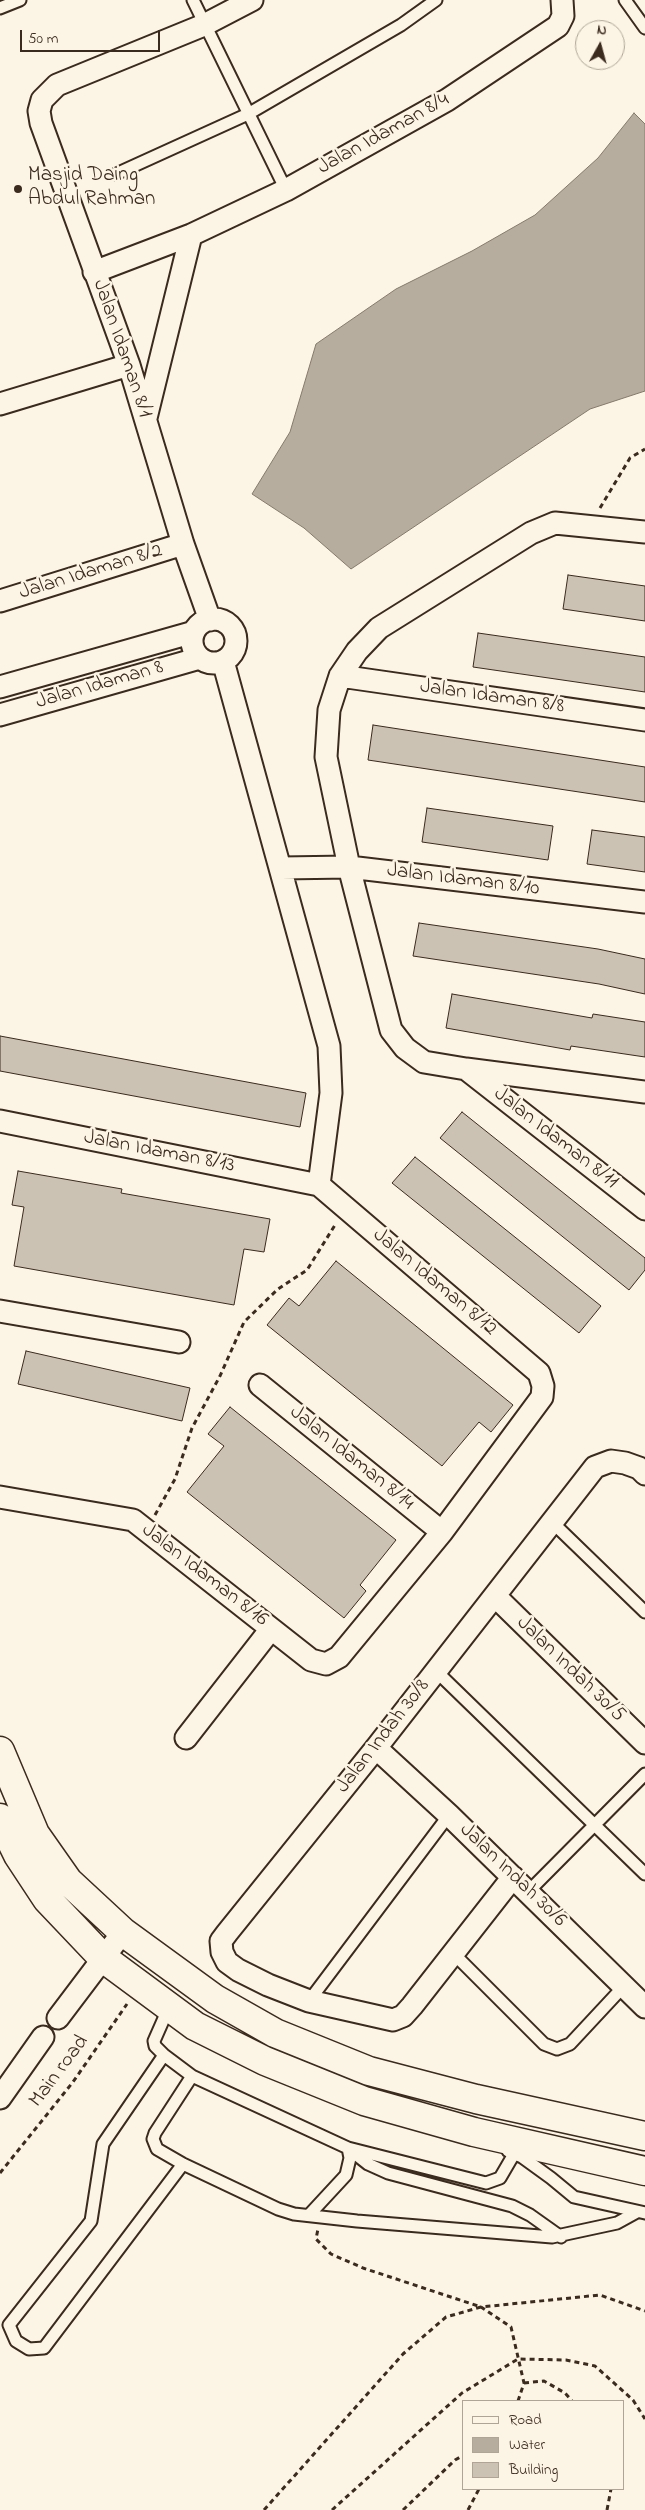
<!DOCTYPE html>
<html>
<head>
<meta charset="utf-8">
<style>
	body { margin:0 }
	#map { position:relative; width:645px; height:2510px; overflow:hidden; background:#fcf5e5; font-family:"Indie Flower",sans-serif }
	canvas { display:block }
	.legend { position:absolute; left:462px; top:2400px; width:162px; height:90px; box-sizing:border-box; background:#fcf5e5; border:1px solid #afa495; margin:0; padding:6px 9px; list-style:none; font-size:15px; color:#3b2a1e }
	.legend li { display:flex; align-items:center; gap:10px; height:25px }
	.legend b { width:25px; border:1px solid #afa495 }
	.north { position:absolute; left:575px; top:20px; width:50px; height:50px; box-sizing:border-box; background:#fcf5e5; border:1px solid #afa495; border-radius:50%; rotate:7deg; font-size:14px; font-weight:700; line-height:20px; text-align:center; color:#3b2a1e }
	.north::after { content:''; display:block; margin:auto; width:18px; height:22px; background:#3b2a1e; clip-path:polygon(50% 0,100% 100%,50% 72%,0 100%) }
	.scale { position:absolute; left:20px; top:30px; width:140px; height:22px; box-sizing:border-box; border:2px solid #3b2a1e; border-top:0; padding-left:6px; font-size:15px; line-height:18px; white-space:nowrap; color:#3b2a1e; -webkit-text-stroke:4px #fcf5e5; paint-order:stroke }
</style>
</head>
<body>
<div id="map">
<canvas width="645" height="2510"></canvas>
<ul class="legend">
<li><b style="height:6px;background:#fcf5e5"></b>Road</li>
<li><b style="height:14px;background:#b7ad9e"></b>Water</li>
<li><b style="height:14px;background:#ccc2b3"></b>Building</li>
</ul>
<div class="north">N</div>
<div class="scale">50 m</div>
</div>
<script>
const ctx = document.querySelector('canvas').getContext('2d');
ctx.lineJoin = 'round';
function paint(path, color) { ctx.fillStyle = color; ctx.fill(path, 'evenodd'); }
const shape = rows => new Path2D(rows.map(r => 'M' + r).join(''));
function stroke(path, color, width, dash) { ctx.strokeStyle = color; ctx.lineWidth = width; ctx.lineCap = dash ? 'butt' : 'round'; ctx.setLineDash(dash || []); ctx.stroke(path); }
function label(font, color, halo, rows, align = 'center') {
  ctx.font = font + ' "Indie Flower",sans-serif'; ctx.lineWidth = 5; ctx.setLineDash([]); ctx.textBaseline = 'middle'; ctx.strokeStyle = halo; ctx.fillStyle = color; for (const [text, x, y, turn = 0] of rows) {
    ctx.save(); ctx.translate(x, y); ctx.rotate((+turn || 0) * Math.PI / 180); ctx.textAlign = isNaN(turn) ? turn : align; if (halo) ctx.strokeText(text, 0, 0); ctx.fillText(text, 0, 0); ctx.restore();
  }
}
const water = shape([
	[634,113,645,124,645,391,590,409,351,569,304,528,252,494,290,432,316,344,396,289,472,251,535,215,598,158,634,113]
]);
paint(water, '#b7ad9e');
stroke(water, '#85796b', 1);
const building = shape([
	[568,575,645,586,645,621,563,609,568,575],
	[478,633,645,657,645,692,473,667,478,633],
	[373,725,645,767,645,802,368,760,373,725],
	[427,808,553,826,548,860,422,842,427,808],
	[592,830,645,837,645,872,587,864,592,830],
	[419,923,598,949,645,959,645,994,599,984,413,956,419,923],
	[452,994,592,1018,593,1014,645,1022,645,1057,571,1046,570,1050,446,1028,452,994],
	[0,1036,306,1093,300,1127,0,1071,0,1036],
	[462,1112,645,1258,645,1270,629,1290,440,1138,462,1112],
	[415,1157,601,1306,579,1333,392,1183,415,1157],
	[18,1171,122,1189,121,1193,270,1219,264,1252,244,1249,234,1305,14,1266,24,1207,12,1205,18,1171],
	[336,1261,513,1405,491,1432,479,1422,442,1466,267,1325,289,1298,299,1306,336,1261],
	[26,1351,190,1388,182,1421,18,1384,26,1351],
	[230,1407,396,1540,360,1585,366,1591,344,1618,187,1492,224,1446,208,1434,230,1407]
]);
paint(building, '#ccc2b3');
stroke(building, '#3b2a1e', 1);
const service = shape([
	[193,0,286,190],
	[625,0,645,28],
	[0,8,20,0],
	[116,174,248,114,401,25,436,0],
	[552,1522,645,1612],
	[436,1671,645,1874],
	[528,1892,645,1774],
	[453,1953,544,2044,557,2049,570,2044,624,1986],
	[309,2001,449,1815],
	[169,2007,154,2041,155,2046,164,2055,192,2076,348,2148,486,2183,500,2178,514,2154],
	[164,2055,103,2144,91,2221,9,2325,16,2341,29,2349,44,2348,183,2164],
	[192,2076,155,2133,153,2139,157,2149,183,2164,278,2209,294,2214,357,2221,552,2237,617,2223,637,2212],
	[349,2149,368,2164,388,2173,512,2206,530,2215,561,2237],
	[508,2151,522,2157,551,2178,574,2197,645,2213],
	[309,2215,346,2175,350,2158,348,2148]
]);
const minor = shape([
	[94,272,191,235,286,190,447,100,558,26,563,16,562,0],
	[0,404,129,365],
	[146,418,191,235],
	[645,532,555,523,531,533,379,628,357,651,340,676,329,710,326,757,349,867,391,1030,405,1048,424,1062,466,1069,645,1092],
	[0,601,183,544],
	'192 641a22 22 0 1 1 44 0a22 22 0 1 1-44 0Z',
	[210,620,183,544,129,365,41,123,39,111,42,100,57,85,204,25,252,0],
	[223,661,329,1046,331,1093,319,1185],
	[340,676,645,720],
	[0,687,194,632],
	[0,715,200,658],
	[281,868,349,867,645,902],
	[466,1069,645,1209],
	[0,1121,319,1185,539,1373,543,1386,542,1397,442,1532,339,1657,326,1664,311,1660,133,1520,0,1497],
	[0,1311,179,1342],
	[260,1385,442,1532],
	[495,1596,645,1743],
	[186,1738,271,1629],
	[376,1748,449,1815,645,2007],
	[513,1877,412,2006,403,2016,393,2020,309,2001,268,1985,238,1970,227,1962,222,1952,221,1941,227,1933,376,1748,595,1467,611,1461,625,1463,639,1468,645,1474],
	[58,2018,123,1932],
	[0,2098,43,2037]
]);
const secondary = shape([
	[0,1751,35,1834,68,1881,123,1932,215,1999,275,2033,369,2071,476,2099,645,2136],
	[0,1818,18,1855,47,1899,103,1958,195,2026,265,2061,364,2101,474,2132,645,2171]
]);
stroke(service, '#3b2a1e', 15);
stroke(minor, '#3b2a1e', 25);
stroke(secondary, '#3b2a1e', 31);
stroke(shape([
	[600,508,630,458,645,449],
	[155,1515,175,1479,192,1428,220,1376,244,1322,278,1289,307,1270,335,1225],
	[0,2173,73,2082,127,2004],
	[524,2383,544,2381,565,2393,572,2401],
	[518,2401,524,2383,511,2327,481,2307,600,2295,645,2311],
	[264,2510,403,2354,446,2317,481,2307,363,2268,331,2254,316,2239,318,2229],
	[332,2510,462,2393,518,2359,566,2360,595,2366,633,2400,645,2419],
	[403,2510,455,2460,464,2455],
	[468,2510,479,2489],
	[607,2510,611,2489]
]), '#3b2a1e', 3, [5, 4]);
stroke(service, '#fcf5e5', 11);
stroke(minor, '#fcf5e5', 21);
stroke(secondary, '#fcf5e5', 28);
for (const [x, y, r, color] of [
	[18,189,5,"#3b2a1e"]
]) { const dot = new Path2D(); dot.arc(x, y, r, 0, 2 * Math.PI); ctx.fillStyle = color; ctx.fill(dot); stroke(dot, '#fcf5e5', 2); }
label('21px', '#3b2a1e', '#fcf5e5', [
	["Jalan Idaman 8/4",384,135,-29],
	["Jalan Idaman 8/1",121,349,71],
	["Jalan Idaman 8/2",91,573,-17],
	["Jalan Idaman 8",100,686,-16],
	["Jalan Idaman 8/8",492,698,8],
	["Jalan Idaman 8/10",463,881,7],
	["Jalan Idaman 8/11",555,1139,38],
	["Jalan Idaman 8/13",159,1153,11],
	["Jalan Idaman 8/12",434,1283,40],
	["Jalan Idaman 8/14",351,1459,39],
	["Jalan Idaman 8/16",204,1576,38],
	["Jalan Indah 30/5",570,1670,44],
	["Jalan Indah 30/8",384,1737,-52],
	["Jalan Indah 30/6",512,1876,44],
	["Main road",60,2072,-53]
]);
label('21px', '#3b2a1e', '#fcf5e5', [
	["Masjid Daing",28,177],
	["Abdul Rahman",28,201]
], 'left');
</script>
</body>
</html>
